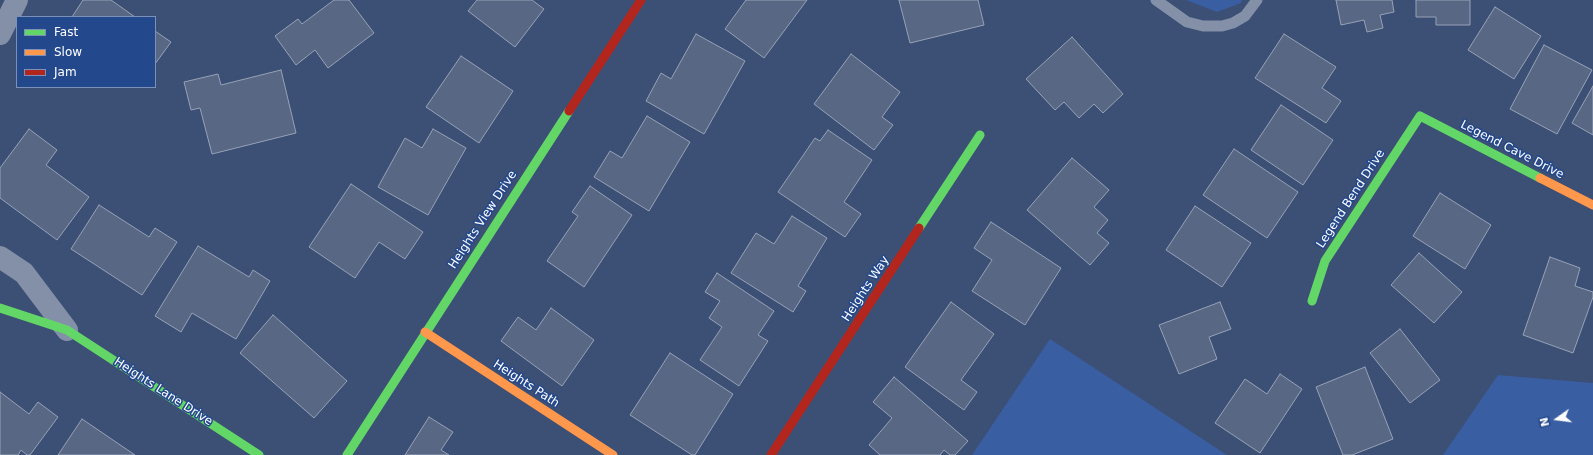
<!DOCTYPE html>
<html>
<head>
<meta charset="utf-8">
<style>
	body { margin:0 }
	#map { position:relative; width:1593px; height:455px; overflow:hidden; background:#3c4f74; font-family:"DejaVu Sans",sans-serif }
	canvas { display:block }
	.legend { position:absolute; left:16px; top:16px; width:140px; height:72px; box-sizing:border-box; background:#24488c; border:1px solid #7c91ba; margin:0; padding:5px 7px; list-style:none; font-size:12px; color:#fff }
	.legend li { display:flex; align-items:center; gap:8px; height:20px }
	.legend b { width:20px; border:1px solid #7c91ba }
	.north { position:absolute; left:1537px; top:399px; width:40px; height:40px; -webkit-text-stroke:3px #24488c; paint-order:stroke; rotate:256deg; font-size:11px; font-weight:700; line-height:16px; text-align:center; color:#fff }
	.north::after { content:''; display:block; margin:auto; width:14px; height:18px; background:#fff; clip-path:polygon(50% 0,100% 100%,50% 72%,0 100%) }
</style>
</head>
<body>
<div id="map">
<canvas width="1593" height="455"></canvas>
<ul class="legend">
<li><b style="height:5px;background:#63d668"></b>Fast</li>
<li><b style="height:5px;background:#ff974d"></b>Slow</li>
<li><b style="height:5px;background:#b3261e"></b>Jam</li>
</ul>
<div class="north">N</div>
</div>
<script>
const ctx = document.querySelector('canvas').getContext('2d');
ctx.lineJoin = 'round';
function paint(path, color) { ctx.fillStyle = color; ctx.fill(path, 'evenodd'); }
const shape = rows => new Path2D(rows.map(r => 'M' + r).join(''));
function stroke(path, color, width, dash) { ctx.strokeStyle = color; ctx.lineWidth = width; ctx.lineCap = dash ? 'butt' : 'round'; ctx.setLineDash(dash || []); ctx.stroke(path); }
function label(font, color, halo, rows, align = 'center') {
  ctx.font = font + ' "DejaVu Sans",sans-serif'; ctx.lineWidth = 3; ctx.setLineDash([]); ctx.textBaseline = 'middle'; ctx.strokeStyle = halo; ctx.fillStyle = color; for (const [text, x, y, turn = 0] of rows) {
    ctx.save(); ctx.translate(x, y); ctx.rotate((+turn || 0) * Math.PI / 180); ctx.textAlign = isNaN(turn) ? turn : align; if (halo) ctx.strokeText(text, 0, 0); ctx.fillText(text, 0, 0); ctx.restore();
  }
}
paint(shape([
	[1186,0,1242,0,1241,3,1217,12],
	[1050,339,1227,455,972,455],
	[1498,375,1593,383,1593,455,1443,455]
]), '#395ea2');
const building = shape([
	[83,0,111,0,135,17,72,17,83,0],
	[334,0,349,0,374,33,328,68,315,50,296,65,275,36,298,19,302,24,334,0],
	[477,0,532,0,544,9,515,47,468,11,477,0],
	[746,0,807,0,764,58,725,29,746,0],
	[899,0,978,0,984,25,910,43,899,0],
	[1336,0,1392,0,1394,12,1380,15,1383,28,1367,32,1364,20,1341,25,1336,0],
	[1416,0,1470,0,1470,25,1436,25,1436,17,1416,17,1416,0],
	[1495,7,1541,36,1514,79,1468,50,1495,7],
	[155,31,171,42,155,64,155,31],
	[696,34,745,61,704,134,646,101,661,73,671,79,696,34],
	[1284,34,1336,67,1322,88,1341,101,1326,123,1255,78,1284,34],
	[1072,37,1123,94,1103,113,1094,104,1079,118,1064,102,1055,110,1026,79,1072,37],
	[1544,45,1592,70,1557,134,1510,109,1544,45],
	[851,54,900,92,882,117,893,125,874,150,814,104,851,54],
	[461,56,513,91,479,143,426,107,461,56],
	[281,70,296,133,212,154,200,108,191,110,184,82,218,74,221,85,281,70],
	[1593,86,1593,135,1572,123,1593,86],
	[1281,105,1333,140,1303,185,1251,150,1281,105],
	[647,116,690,142,649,211,594,177,610,151,622,158,647,116],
	[29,129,57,150,46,165,89,197,57,240,0,198,0,168,29,129],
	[433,129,466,148,428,215,378,187,405,138,422,148,433,129],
	[828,130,872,160,844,202,861,214,845,237,778,192,815,138,820,141,828,130],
	[1234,149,1298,192,1267,238,1203,195,1234,149],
	[1072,158,1109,190,1094,207,1108,220,1097,233,1109,243,1090,265,1027,210,1072,158],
	[351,184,423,232,405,259,379,242,355,278,309,247,351,184],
	[590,186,632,215,584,287,547,261,578,216,572,212,590,186],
	[1440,193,1491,225,1465,269,1413,236,1440,193],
	[99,205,149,237,155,228,177,242,142,295,71,249,99,205],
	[1195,206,1251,243,1222,287,1166,250,1195,206],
	[792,216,827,238,798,286,806,291,793,312,731,273,756,233,774,244,792,216],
	[991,222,1061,268,1025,325,972,291,992,260,974,248,991,222],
	[198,246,249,277,253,270,270,281,236,339,192,313,181,332,155,316,198,246],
	[1419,253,1462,292,1434,323,1391,285,1419,253],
	[1550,257,1580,268,1575,286,1593,292,1593,297,1573,353,1523,335,1550,257],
	[717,273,774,311,758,335,768,341,739,386,700,360,722,327,709,318,720,301,705,292,717,273],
	[951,302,994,334,961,380,977,392,964,410,905,367,951,302],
	[1220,302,1231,329,1209,337,1217,359,1179,374,1159,325,1220,302],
	[551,308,594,340,562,386,501,341,518,317,536,330,551,308],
	[273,315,347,381,314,418,240,353,273,315],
	[1400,329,1440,380,1410,403,1370,353,1400,329],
	[670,353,733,394,695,455,692,455,630,415,670,353],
	[1365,367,1393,439,1352,455,1343,455,1316,387,1365,367],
	[1280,374,1302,389,1260,453,1215,423,1245,379,1267,394,1280,374],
	[894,377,968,441,955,455,950,455,944,450,940,455,880,455,869,445,892,418,873,402,894,377],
	[0,392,29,414,38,402,58,417,30,455,27,455,21,450,18,455,0,455,0,392],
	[429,417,453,432,441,450,449,455,405,455,429,417],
	[82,419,135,455,58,455,82,419]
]);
paint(building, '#576784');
stroke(building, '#97a2b7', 1);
stroke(shape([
	[1156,0,1187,22,1203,26,1222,26,1233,23,1245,16,1257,0]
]), '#8390a8', 11);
stroke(shape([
	[0,34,17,0],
	[0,257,24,273,67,330]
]), '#8390a8', 22);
stroke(shape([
	[919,228,980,135],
	[1312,301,1325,261,1420,116,1540,178],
	[0,308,67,330,259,455],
	[347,455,569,111]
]), '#63d668', 9);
stroke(shape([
	[1540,178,1593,205],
	[425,332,613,455]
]), '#ff974d', 9);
stroke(shape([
	[569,111,641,0],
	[771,455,919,228]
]), '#b3261e', 9);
label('12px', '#fff', '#24488c', [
	["Legend Cave Drive",1512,150,27],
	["Legend Bend Drive",1351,199,-57],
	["Heights View Drive",483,220,-57],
	["Heights Way",866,289,-57],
	["Heights Path",526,384,33],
	["Heights Lane Drive",163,392,33]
]);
</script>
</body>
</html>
